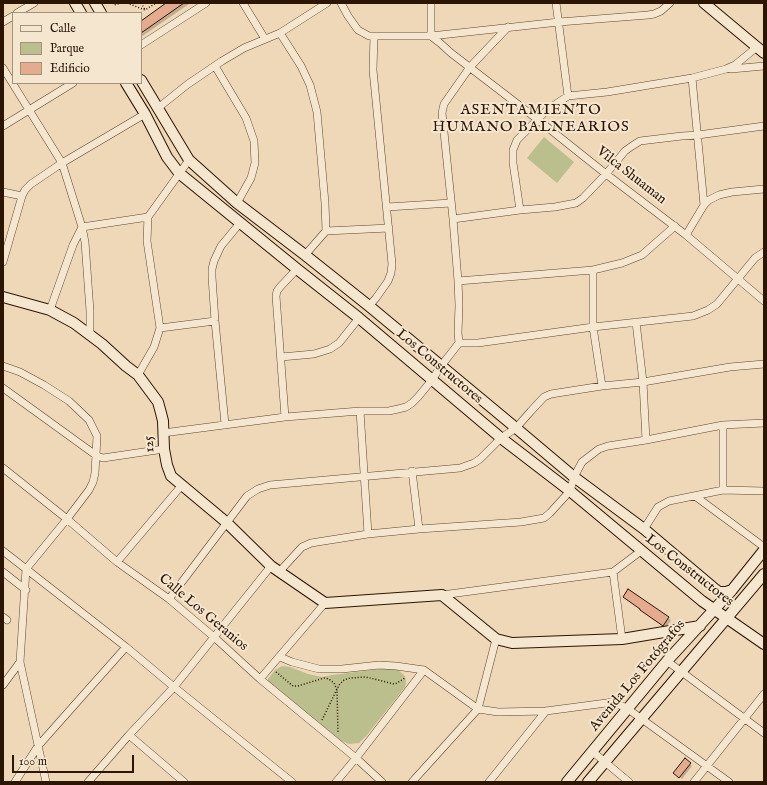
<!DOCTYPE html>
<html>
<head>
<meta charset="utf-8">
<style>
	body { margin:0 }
	#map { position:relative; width:767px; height:785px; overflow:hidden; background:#efd8b7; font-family:"IM FELL English",serif }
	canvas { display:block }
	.frame { position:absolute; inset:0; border:4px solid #2c1503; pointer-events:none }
	.legend { position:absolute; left:12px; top:12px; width:130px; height:72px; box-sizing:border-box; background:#f5e6d0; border:1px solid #a5927e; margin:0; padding:5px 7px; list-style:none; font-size:12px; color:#2c1503 }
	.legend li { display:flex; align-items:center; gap:8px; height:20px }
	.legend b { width:20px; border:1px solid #a5927e }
	.scale { position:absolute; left:12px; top:755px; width:122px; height:18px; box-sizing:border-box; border:2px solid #2c1503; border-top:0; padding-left:5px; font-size:12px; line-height:14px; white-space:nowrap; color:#2c1503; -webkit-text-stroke:3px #f5e6d0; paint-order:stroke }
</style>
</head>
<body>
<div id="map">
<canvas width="767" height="785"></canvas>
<div class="frame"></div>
<ul class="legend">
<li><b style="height:5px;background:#f5e6d0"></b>Calle</li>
<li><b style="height:11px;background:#bbbe8d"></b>Parque</li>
<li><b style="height:11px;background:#e5ab8e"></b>Edificio</li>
</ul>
<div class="scale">100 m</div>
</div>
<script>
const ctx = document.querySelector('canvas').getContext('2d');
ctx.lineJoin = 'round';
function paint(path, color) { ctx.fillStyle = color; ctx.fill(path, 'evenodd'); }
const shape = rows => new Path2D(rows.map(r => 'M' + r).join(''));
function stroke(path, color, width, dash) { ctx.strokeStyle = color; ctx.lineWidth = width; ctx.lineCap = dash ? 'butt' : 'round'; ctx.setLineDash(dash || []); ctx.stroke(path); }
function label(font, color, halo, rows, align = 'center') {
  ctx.font = font + ' "IM FELL English",serif'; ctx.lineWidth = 4; ctx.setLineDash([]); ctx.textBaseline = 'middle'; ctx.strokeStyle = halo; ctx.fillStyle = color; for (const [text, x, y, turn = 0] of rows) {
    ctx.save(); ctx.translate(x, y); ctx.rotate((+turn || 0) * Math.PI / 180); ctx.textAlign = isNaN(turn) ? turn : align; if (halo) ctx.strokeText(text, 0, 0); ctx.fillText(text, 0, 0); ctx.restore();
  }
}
paint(shape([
	[544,137,574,162,557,183,527,158],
	[282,666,290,667,308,674,322,677,332,675,388,668,397,669,405,676,406,682,405,687,367,735,359,743,349,744,341,741,268,681,268,679,275,670]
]), '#bbbe8d');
paint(shape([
	[168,3,188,3,189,4,141,37,141,19,143,21],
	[624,597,668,618,671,620,666,628,644,613,641,610],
	[685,760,692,766,682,779,676,774]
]), '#0003');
const building = shape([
	[166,3,184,3,141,33,141,21,166,3],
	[628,589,669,617,663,626,640,610,640,609,623,597,628,589],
	[685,758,691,763,679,778,673,773,685,758]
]);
paint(building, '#e5ab8e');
stroke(building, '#2c1503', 1);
const street = shape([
	[243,3,265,39],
	[341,3,348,16,358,30,369,36,431,36,440,43,451,53,537,119,606,174,686,235,764,301],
	[431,3,431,36,559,22,648,15,654,14,661,11,670,3],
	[556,3,568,96],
	[17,13,34,3],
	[3,22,13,16],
	[280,33,301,66,310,85,317,112,325,203,326,231,305,255],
	[141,45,206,3],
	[215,66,246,118,254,141,255,163,251,178,237,203],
	[3,68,62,163,82,227,85,242,90,311,90,334],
	[731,69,764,66],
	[692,78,704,205],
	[158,108,188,84,222,61,244,48,280,33,327,3],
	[3,126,73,83],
	[3,192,22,196],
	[387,207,451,203],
	[520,210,513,163,513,150,517,140,547,110,568,96,607,92,692,78,726,69,735,65,757,47],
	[453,219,520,210,555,207,576,203,583,198,606,174,625,151,632,146,640,141,682,136,698,135,764,126],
	[82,227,148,217],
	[326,231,389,228],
	[686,235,704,205,709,200,719,195,732,192,764,189],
	[3,262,22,196,25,190,31,184,62,163,145,114],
	[593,270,593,327,602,386],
	[458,281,593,270,622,263,642,255,675,226],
	[369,306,376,298,388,281,391,273,392,264,373,70,374,36],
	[50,310,73,245,82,227],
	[636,322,643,382,646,440],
	[160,328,215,321],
	[459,343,458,333,459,305,458,281,453,219,442,113,444,104,470,67,508,27],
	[281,357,314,354,330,349,339,343,359,318],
	[3,366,20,372,44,385,69,401,89,420,97,436,95,473,93,482,89,490,67,519,26,569,20,662,46,782],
	[138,375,154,347,160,328,147,241,148,217,189,160],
	[3,388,97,456,103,458,164,449],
	[360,411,368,534],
	[285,417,276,296,277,291,281,286,297,269],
	[225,424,215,321,212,277,212,269,214,261,221,246,240,223],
	[723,425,723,490],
	[163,433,285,417,360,411,389,411,398,409,406,407,412,403,418,397,432,380,441,366,459,343,478,343,593,327,693,316,708,310,717,304,755,258,764,252],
	[3,468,67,519,117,562,169,599,214,637,260,679,356,758,382,782],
	[412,471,419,529],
	[695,496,764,547],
	[644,529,658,507,669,501,723,490,764,491],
	[3,551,126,647,174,687,292,782],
	[117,562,182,485],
	[280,571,302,547,311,543,368,534,419,529,521,522,544,518,550,513,570,491,574,477,582,462,599,449,608,446,646,440,723,425,764,423],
	[3,572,26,590],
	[613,572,622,639],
	[442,595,613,572,641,551],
	[169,599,247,496,258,489,270,485,460,468,474,463,480,459,501,438,516,428,531,411,544,397,551,394,602,386,643,382,730,367,764,364],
	[3,617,7,620],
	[280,657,292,662,319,669,342,669,379,665,396,666,424,670,478,709,498,712,546,711,614,702,628,709,729,782],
	[667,661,764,733],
	[260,679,325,603],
	[3,685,20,662],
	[129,735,184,782],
	[593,752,629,782],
	[15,782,38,746,126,647],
	[88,782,129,735,174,687,271,566],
	[336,782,356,758,424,670],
	[412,782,478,709,496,639],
	[489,782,546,711],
	[694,782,764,694]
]);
const secondary = shape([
	[75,3,81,13],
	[95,3,101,13],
	[704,3,764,53],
	[141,80,189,160,237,203,305,255,369,306,516,428,574,477,644,529,715,589,719,592,726,592,732,590,764,550],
	[126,83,145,114,167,157,179,173,297,269,359,318,501,438,570,491,702,601,764,644],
	[3,297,50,310,74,323,102,344,126,366,138,375,158,402,161,413,163,421,164,449,167,465,171,476,226,522,271,566,325,603,442,595,496,639,512,643,622,639,700,626],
	[567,782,667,661,732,590],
	[588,782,764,574]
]);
stroke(street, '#5d4630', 8);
stroke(secondary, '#2c1503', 12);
stroke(shape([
	[113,3,114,5,121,3],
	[127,3,145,10,156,3],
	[141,3,145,10],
	[276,672,293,686,298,686,324,678,329,679,334,683,337,690,338,733],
	[322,720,339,685,344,680,350,678,366,677,394,684,397,683,405,678]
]), '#2c1503', 1.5, [1, 2]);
stroke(street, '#f5e6d0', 7);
stroke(secondary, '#f5e6d0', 10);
label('14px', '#2c1503', '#f5e6d0', [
	["Vilca Shuaman",631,176,38],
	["Los Constructores",439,367,40],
	["125",150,444,-95],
	["Los Constructores",689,571,38],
	["Calle Los Geranios",203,613,40],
	["Avenida Los Fotógrafos",638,676,-50]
]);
ctx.letterSpacing = '1px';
label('15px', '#2c1503', '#f5e6d0', [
	["ASENTAMIENTO",531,111],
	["HUMANO BALNEARIOS",531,128]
]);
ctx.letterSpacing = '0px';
</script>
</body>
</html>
